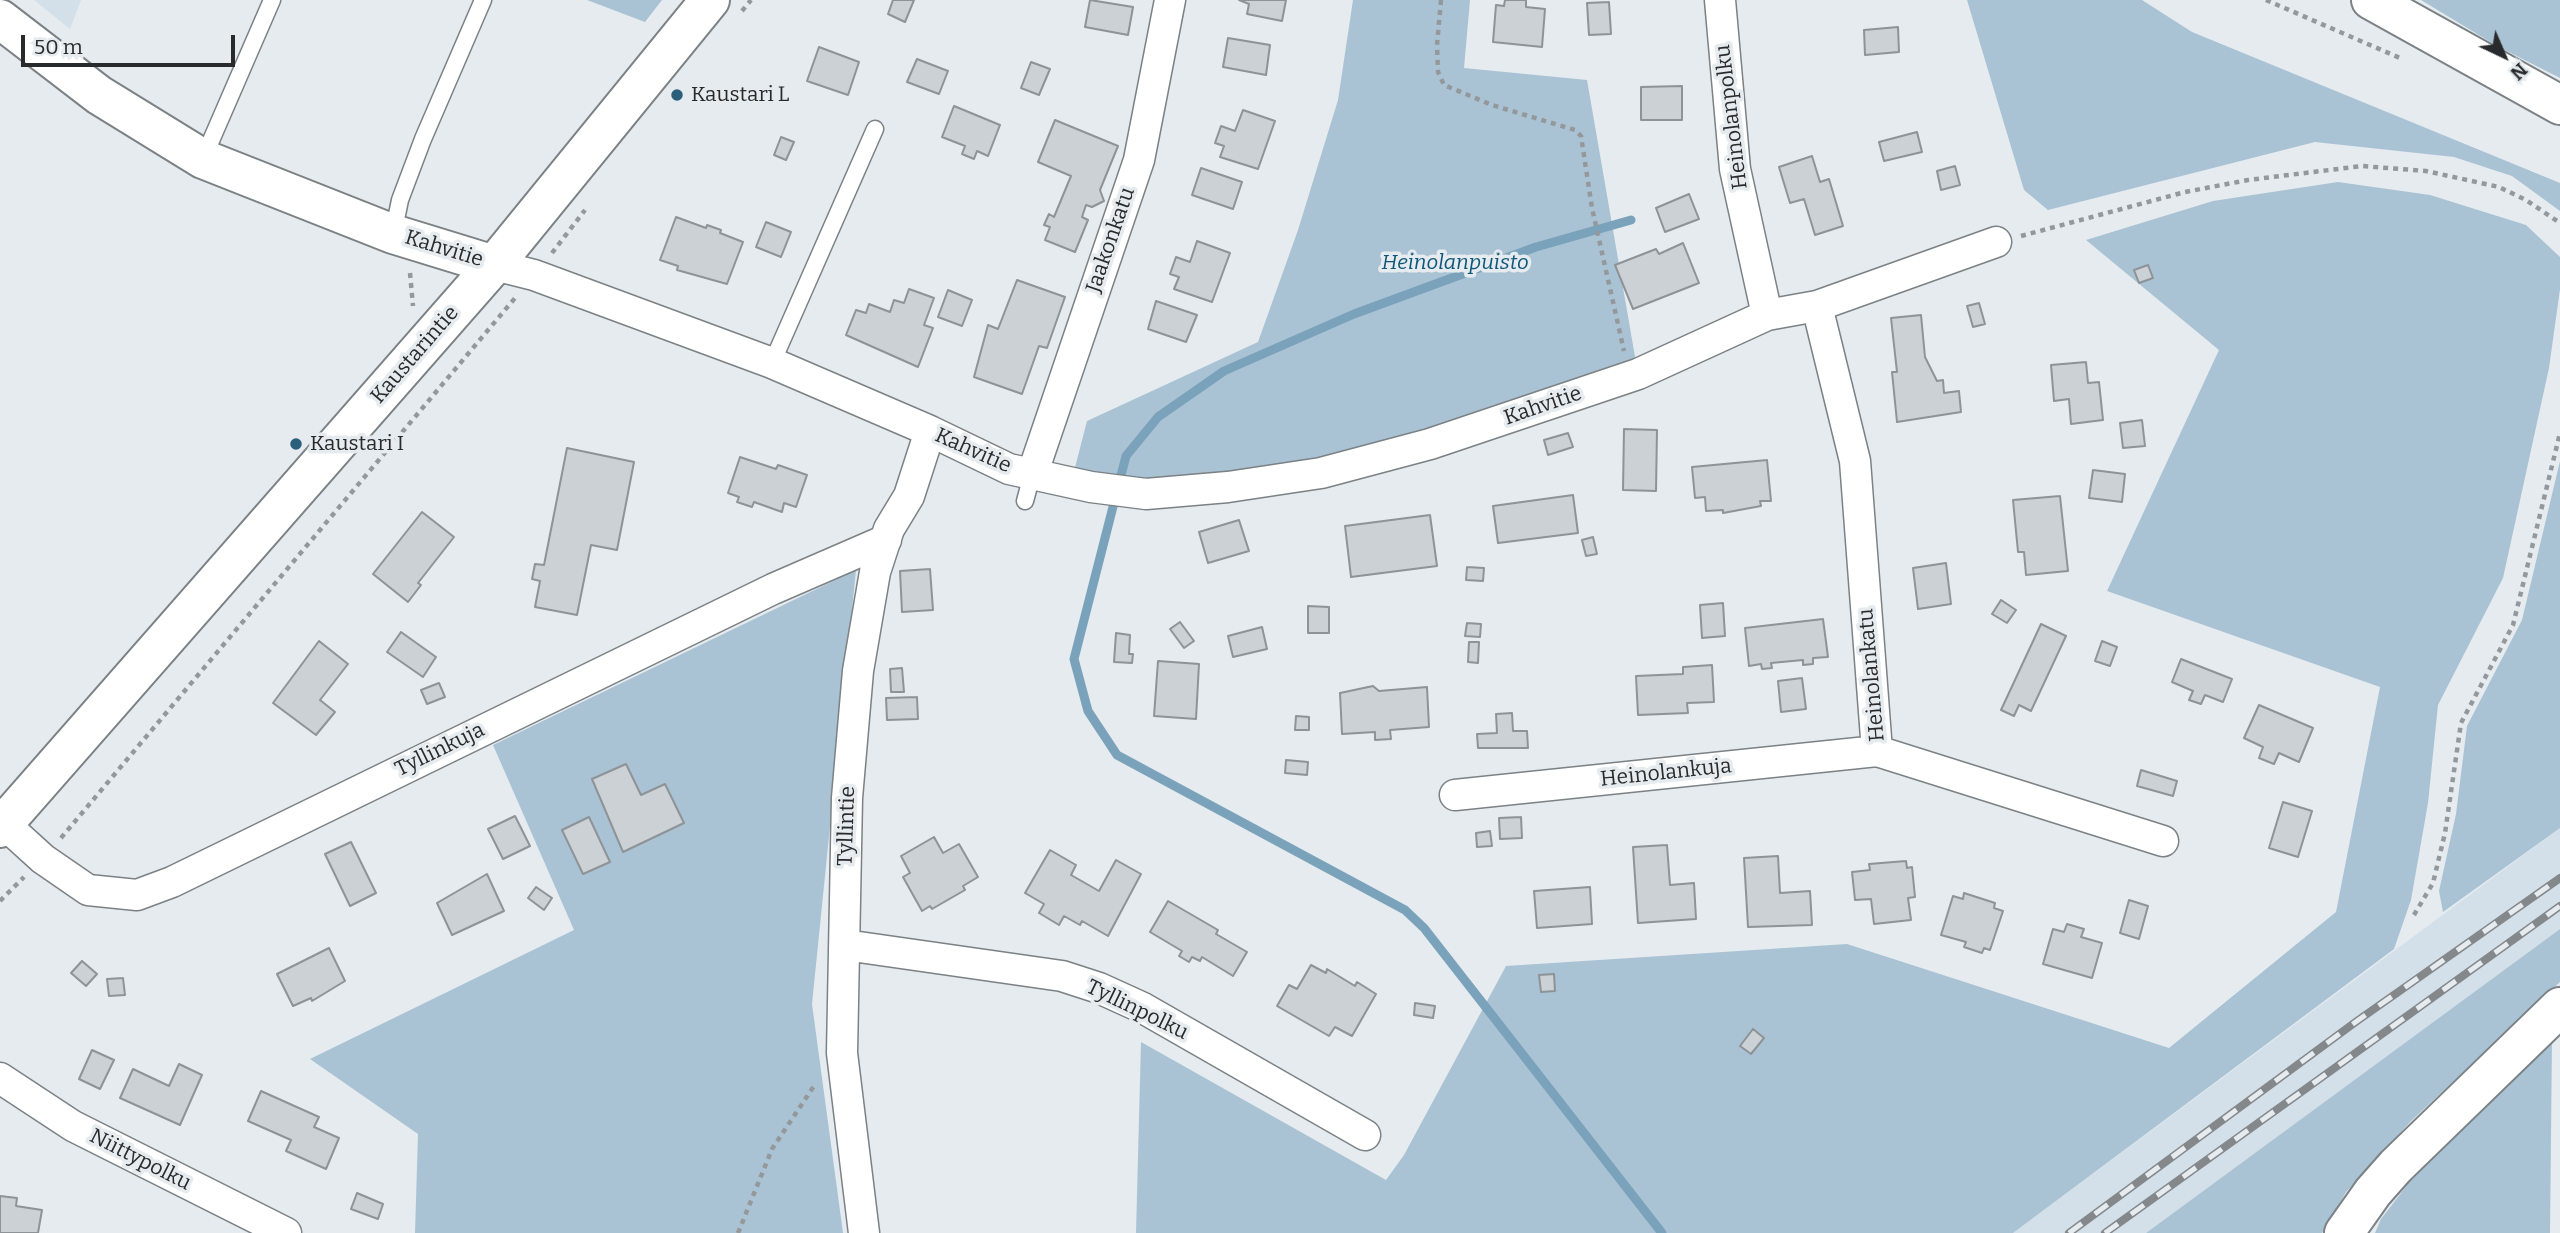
<!DOCTYPE html>
<html>
<head>
<meta charset="utf-8">
<style>
	body { margin:0 }
	#map { position:relative; width:2560px; height:1233px; overflow:hidden; background:#e5ebef; font-family:Bitter,serif }
	canvas { display:block }
	.north { position:absolute; left:2469px; top:21px; width:70px; height:70px; -webkit-text-stroke:5px #e5ebef; paint-order:stroke; rotate:136deg; font-size:19px; font-weight:700; line-height:28px; text-align:center; color:#282a2c }
	.north::after { content:''; display:block; margin:auto; width:24px; height:32px; background:#282a2c; clip-path:polygon(50% 0,100% 100%,50% 72%,0 100%) }
	.scale { position:absolute; left:21px; top:35px; width:214px; height:32px; box-sizing:border-box; border:4px solid #282a2c; border-top:0; padding-left:9px; font-size:21px; line-height:24px; white-space:nowrap; color:#282a2c; -webkit-text-stroke:5px #e5ebef; paint-order:stroke }
</style>
</head>
<body>
<div id="map">
<canvas width="2560" height="1233"></canvas>
<div class="north">N</div>
<div class="scale">50 m</div>
</div>
<script>
const ctx = document.querySelector('canvas').getContext('2d');
ctx.lineJoin = 'round';
function paint(path, color) { ctx.fillStyle = color; ctx.fill(path, 'evenodd'); }
const shape = rows => new Path2D(rows.map(r => 'M' + r).join(''));
function stroke(path, color, width, dash) { ctx.strokeStyle = color; ctx.lineWidth = width; ctx.lineCap = dash ? 'butt' : 'round'; ctx.setLineDash(dash || []); ctx.stroke(path); }
function label(font, color, halo, rows, align = 'center') {
  ctx.font = font + ' Bitter,serif'; ctx.lineWidth = 7; ctx.setLineDash([]); ctx.textBaseline = 'middle'; ctx.strokeStyle = halo; ctx.fillStyle = color; for (const [text, x, y, turn = 0] of rows) {
    ctx.save(); ctx.translate(x, y); ctx.rotate((+turn || 0) * Math.PI / 180); ctx.textAlign = isNaN(turn) ? turn : align; if (halo) ctx.strokeText(text, 0, 0); ctx.fillText(text, 0, 0); ctx.restore();
  }
}
paint(shape([
	[34,0,81,0,70,29],
	[2560,828,2560,929,2146,1233,2013,1233]
]), '#d4e0e9');
paint(shape([
	[587,0,662,0,645,22],
	[1353,0,1470,0,1464,68,1587,80,1638,374,1321,473,1071,483,1087,421,1258,342,1298,230,1338,100],
	[1967,0,2142,0,2192,32,2560,183,2560,211,2512,176,2454,157,2315,142,2048,210,2024,190],
	[2421,0,2560,0,2560,78,2497,46],
	[2338,182,2430,195,2526,225,2560,257,2560,289,2549,368,2503,578,2438,705,2428,803,2411,900,2394,949,2013,1233,1136,1233,1141,1042,1386,1180,1404,1155,1506,966,1847,944,2169,1048,2336,912,2380,687,2107,591,2219,350,2086,240,2213,201],
	[2560,461,2560,828,2443,912,2439,891,2456,814,2467,726,2522,620],
	[856,570,812,1004,843,1233,415,1233,418,1134,310,1059,574,930,493,745],
	[2560,929,2560,982,2411,1121,2346,1192,2322,1233,2146,1233],
	[2552,1039,2550,1233,2375,1233,2381,1219,2428,1158]
]), '#a9c3d4');
stroke(shape([
	[1631,220,1536,247,1354,314,1224,371,1158,417,1126,456,1074,659,1088,711,1117,755,1405,910,1424,928,1662,1233]
]), '#7ba2bb', 9);
const building = shape([
	[893,0,914,0,905,22,888,14,893,0],
	[1090,0,1133,7,1128,35,1085,27,1090,0],
	[1239,0,1286,0,1282,21,1247,14,1249,4,1239,0],
	[1505,0,1526,0,1526,7,1545,9,1542,47,1493,42,1496,5,1504,6,1505,0],
	[1609,2,1611,34,1589,35,1587,3,1609,2],
	[1898,27,1899,52,1865,55,1864,30,1898,27],
	[1228,38,1270,45,1266,75,1223,67,1228,38],
	[819,47,859,62,848,95,807,81,819,47],
	[917,59,948,71,939,94,907,82,917,59],
	[1031,62,1050,69,1039,95,1021,88,1031,62],
	[1682,86,1682,120,1641,120,1641,87,1682,86],
	[954,106,1000,125,988,156,977,151,974,159,962,154,965,146,942,137,954,106],
	[1243,110,1275,121,1258,169,1220,157,1224,146,1215,143,1221,126,1235,131,1243,110],
	[1055,120,1118,146,1100,190,1104,201,1092,207,1086,205,1082,217,1088,220,1075,252,1045,240,1050,227,1044,225,1049,214,1054,217,1071,176,1038,162,1055,120],
	[1917,132,1922,152,1884,161,1879,142,1917,132],
	[781,137,794,142,786,160,774,155,781,137],
	[1812,156,1820,182,1829,179,1843,226,1815,235,1804,199,1790,203,1779,167,1812,156],
	[1955,166,1960,185,1941,190,1937,171,1955,166],
	[1201,168,1242,182,1233,209,1192,195,1201,168],
	[1689,194,1699,219,1665,232,1656,208,1689,194],
	[676,217,706,228,707,225,721,230,720,233,743,242,727,284,677,270,678,266,660,260,676,217],
	[766,222,791,232,781,257,756,247,766,222],
	[1197,241,1230,253,1212,302,1174,289,1179,277,1170,274,1176,257,1190,262,1197,241],
	[1683,243,1699,283,1633,309,1615,265,1656,249,1659,254,1683,243],
	[2148,265,2153,278,2139,283,2134,270,2148,265],
	[1017,280,1065,297,1047,348,1039,346,1022,394,974,377,988,325,998,329,1017,280],
	[909,289,934,298,924,325,933,328,918,367,846,335,856,310,866,313,869,304,890,312,894,300,904,303,909,289],
	[948,290,972,300,962,326,938,317,948,290],
	[1156,301,1197,315,1186,342,1148,329,1156,301],
	[1979,303,1985,324,1973,327,1967,306,1979,303],
	[1921,315,1925,357,1937,381,1943,380,1944,393,1959,391,1961,412,1897,422,1892,372,1897,372,1891,318,1921,315],
	[2086,362,2088,383,2099,382,2103,420,2071,424,2069,399,2054,401,2051,365,2086,362],
	[2142,420,2145,446,2123,448,2120,423,2142,420],
	[1624,429,1657,430,1656,491,1623,490,1624,429],
	[1568,433,1573,447,1548,455,1544,440,1568,433],
	[567,448,634,462,617,550,591,545,577,615,535,607,540,581,532,579,535,564,544,565,567,448],
	[740,457,776,469,778,465,807,475,796,507,784,503,782,512,754,502,752,507,737,502,739,497,728,493,740,457],
	[1767,460,1771,501,1760,501,1761,506,1723,513,1723,510,1706,511,1705,497,1695,498,1692,467,1767,460],
	[2093,470,2125,474,2122,502,2089,498,2093,470],
	[1573,495,1578,533,1498,543,1493,506,1573,495],
	[2060,496,2068,571,2026,575,2024,552,2018,552,2013,500,2060,496],
	[422,512,454,537,418,583,421,585,408,602,373,574,422,512],
	[1430,515,1437,566,1351,577,1345,526,1430,515],
	[1239,520,1249,551,1208,563,1199,532,1239,520],
	[1593,537,1597,554,1586,556,1582,540,1593,537],
	[1946,563,1951,604,1918,609,1913,568,1946,563],
	[1467,567,1484,568,1483,581,1466,580,1467,567],
	[930,569,933,610,902,612,900,571,930,569],
	[2001,600,2016,610,2007,623,1992,614,2001,600],
	[1723,603,1725,636,1702,638,1700,605,1723,603],
	[1308,606,1329,607,1329,633,1308,633,1308,606],
	[1823,619,1828,657,1813,658,1813,664,1803,665,1803,660,1771,663,1772,668,1762,669,1761,664,1749,666,1745,628,1823,619],
	[1180,622,1194,641,1184,648,1170,629,1180,622],
	[1467,623,1481,624,1480,637,1465,636,1467,623],
	[2041,624,2066,636,2031,711,2019,705,2014,716,2001,710,2041,624],
	[1262,627,1267,649,1233,657,1228,636,1262,627],
	[401,632,436,657,423,677,387,652,401,632],
	[1116,633,1130,635,1129,654,1133,654,1132,663,1114,662,1116,633],
	[319,641,348,664,320,700,335,712,316,735,273,703,319,641],
	[2102,641,2117,647,2110,666,2095,661,2102,641],
	[1469,642,1479,642,1478,663,1468,662,1469,642],
	[2181,659,2232,679,2223,702,2205,695,2201,704,2189,700,2193,691,2172,682,2181,659],
	[1158,661,1199,664,1196,719,1154,716,1158,661],
	[1712,665,1714,702,1687,703,1688,713,1638,715,1636,676,1683,674,1683,667,1712,665],
	[902,668,904,692,891,692,890,669,902,668],
	[1802,678,1806,709,1781,712,1778,681,1802,678],
	[439,683,445,697,427,704,421,690,439,683],
	[1373,686,1379,691,1427,687,1429,727,1390,730,1391,739,1375,740,1375,732,1342,734,1340,693,1373,686],
	[917,697,918,719,887,720,886,698,917,697],
	[2259,705,2313,728,2299,762,2279,753,2274,764,2259,758,2263,747,2244,738,2259,705],
	[1512,713,1513,731,1527,731,1528,748,1478,748,1477,734,1497,733,1496,714,1512,713],
	[1296,716,1309,717,1309,730,1295,730,1296,716],
	[1286,760,1308,762,1307,775,1285,773,1286,760],
	[626,764,641,795,665,784,684,823,623,852,592,779,626,764],
	[2141,770,2177,781,2173,796,2137,786,2141,770],
	[2283,802,2312,811,2298,857,2269,848,2283,802],
	[515,816,530,846,503,859,488,829,515,816],
	[589,817,610,862,583,874,562,830,589,817],
	[1521,817,1522,838,1500,839,1499,818,1521,817],
	[1490,831,1492,846,1477,847,1476,833,1490,831],
	[934,837,943,853,959,844,978,877,963,886,965,890,932,909,930,906,922,911,903,877,910,873,901,856,934,837],
	[351,842,376,893,350,906,325,854,351,842],
	[1667,845,1670,885,1694,883,1696,919,1638,923,1633,847,1667,845],
	[1050,850,1076,865,1071,875,1099,891,1116,860,1141,874,1108,936,1082,921,1080,925,1064,916,1059,925,1039,913,1044,904,1025,893,1050,850],
	[1778,856,1780,893,1810,891,1812,925,1748,927,1744,858,1778,856],
	[1906,861,1907,868,1912,867,1915,897,1908,898,1911,920,1874,924,1871,899,1855,900,1852,872,1870,870,1869,864,1906,861],
	[487,874,504,911,452,935,437,903,487,874],
	[536,887,552,898,544,910,528,898,536,887],
	[1590,887,1592,924,1537,928,1534,891,1590,887],
	[1964,893,1995,903,1994,908,2003,911,1990,950,1984,948,1982,953,1964,947,1966,942,1941,935,1953,896,1963,899,1964,893],
	[2129,900,2148,906,2139,939,2120,933,2129,900],
	[1168,901,1218,930,1216,934,1247,952,1233,976,1202,957,1200,961,1192,957,1189,962,1179,956,1182,951,1150,932,1168,901],
	[2067,924,2084,929,2081,937,2102,943,2092,978,2043,964,2053,929,2064,932,2067,924],
	[329,948,345,981,312,1001,311,998,293,1006,277,974,329,948],
	[82,961,97,974,86,986,71,973,82,961],
	[1311,965,1326,973,1327,969,1355,986,1357,982,1376,994,1352,1036,1335,1027,1329,1036,1277,1006,1289,985,1297,989,1311,965],
	[1554,974,1555,991,1541,992,1539,975,1554,974],
	[123,978,125,995,109,996,107,979,123,978],
	[1415,1003,1435,1006,1433,1018,1414,1015,1415,1003],
	[1753,1029,1764,1038,1751,1054,1740,1046,1753,1029],
	[92,1050,114,1060,100,1089,79,1079,92,1050],
	[179,1064,202,1075,180,1125,120,1098,133,1069,169,1086,179,1064],
	[261,1091,319,1117,314,1127,339,1138,326,1169,286,1151,291,1140,248,1121,261,1091],
	[357,1193,383,1204,378,1219,351,1209,357,1193],
	[0,1196,17,1198,16,1206,42,1210,38,1233,0,1233,0,1196]
]);
paint(building, '#cbd1d5');
stroke(building, '#8d9396', 2);
const lane = shape([
	[203,159,272,0],
	[393,234,400,200,423,139,483,0],
	[772,363,875,129],
	[1025,501,1032,475]
]);
const street = shape([
	[1720,0,1735,169,1767,315],
	[494,265,534,275,772,363,930,431,1009,469,1091,487,1146,494,1228,487,1321,473,1430,444,1638,374,1767,315,1817,306,1996,242],
	[1817,306,1855,461,1877,751],
	[1032,475,1139,160,1170,0],
	[1455,795,1877,751,2163,841],
	[0,820,43,859,88,890,137,895,172,882,773,589,886,540],
	[845,945,1062,976,1099,988,1143,1008,1365,1135],
	[0,1078,73,1126,286,1233],
	[864,1233,842,1053,847,798,858,671,875,572,889,529,909,496,930,431]
]);
const secondary = shape([
	[0,19,99,95,203,159,393,234,494,265],
	[0,828,494,265,710,0]
]);
const highway = shape([
	[2371,0,2560,105],
	[2344,1233,2373,1192,2396,1166,2560,1007]
]);
stroke(lane, '#7b8184', 19);
stroke(street, '#7b8184', 33);
stroke(secondary, '#7b8184', 42);
stroke(highway, '#7b8184', 42);
stroke(shape([
	[1441,0,1437,45,1438,72,1444,85,1492,105,1575,130,1581,136,1592,208,1624,351],
	[2266,0,2400,58],
	[742,11,751,0],
	[2021,236,2185,192,2248,180,2362,166,2426,171,2499,187,2526,200,2560,223],
	[552,253,585,210],
	[410,273,413,306],
	[61,838,515,298],
	[0,901,24,877],
	[2414,915,2433,883,2445,833,2461,723,2513,625,2560,433],
	[738,1233,772,1149,816,1083]
]), '#94989b', 4.5, [5, 5]);
stroke(lane, '#fff', 16);
stroke(street, '#fff', 30);
stroke(secondary, '#fff', 38);
stroke(highway, '#fff', 38);
const rail = shape([
	[2069,1233,2357,1021,2560,878],
	[2105,1233,2560,906]
]);
stroke(rail, '#84888b', 8);
stroke(rail, '#e5ebef', 5, [16]);
for (const [x, y, r, color] of [
	[677,95,7,"#2a5e7a"],
	[296,444,7,"#2a5e7a"]
]) { const dot = new Path2D(); dot.arc(x, y, r, 0, 2 * Math.PI); ctx.fillStyle = color; ctx.fill(dot); stroke(dot, '#e5ebef', 2.5); }
label('21px', '#282a2c', '#e5ebef', [
	["Kaustari L",691,95],
	["Kaustari I",310,444]
], 'left');
label('21px', '#282a2c', '#e5ebef', [
	["Heinolanpolku",1732,117,-97],
	["Jaakonkatu",1111,240,-71],
	["Kahvitie",444,249,17],
	["Kaustarintie",415,355,-49],
	["Kahvitie",1543,406,-19],
	["Kahvitie",973,451,24],
	["Heinolankatu",1872,675,-95],
	["Tyllinkuja",440,750,-26],
	["Heinolankuja",1666,773,-6],
	["Tyllintie",847,826,-88],
	["Tyllinpolku",1137,1010,26],
	["Niittypolku",140,1160,27]
]);
label('italic 21px', '#0f5779', '#e5ebef', [
	["Heinolanpuisto",1455,263]
]);
</script>
</body>
</html>
